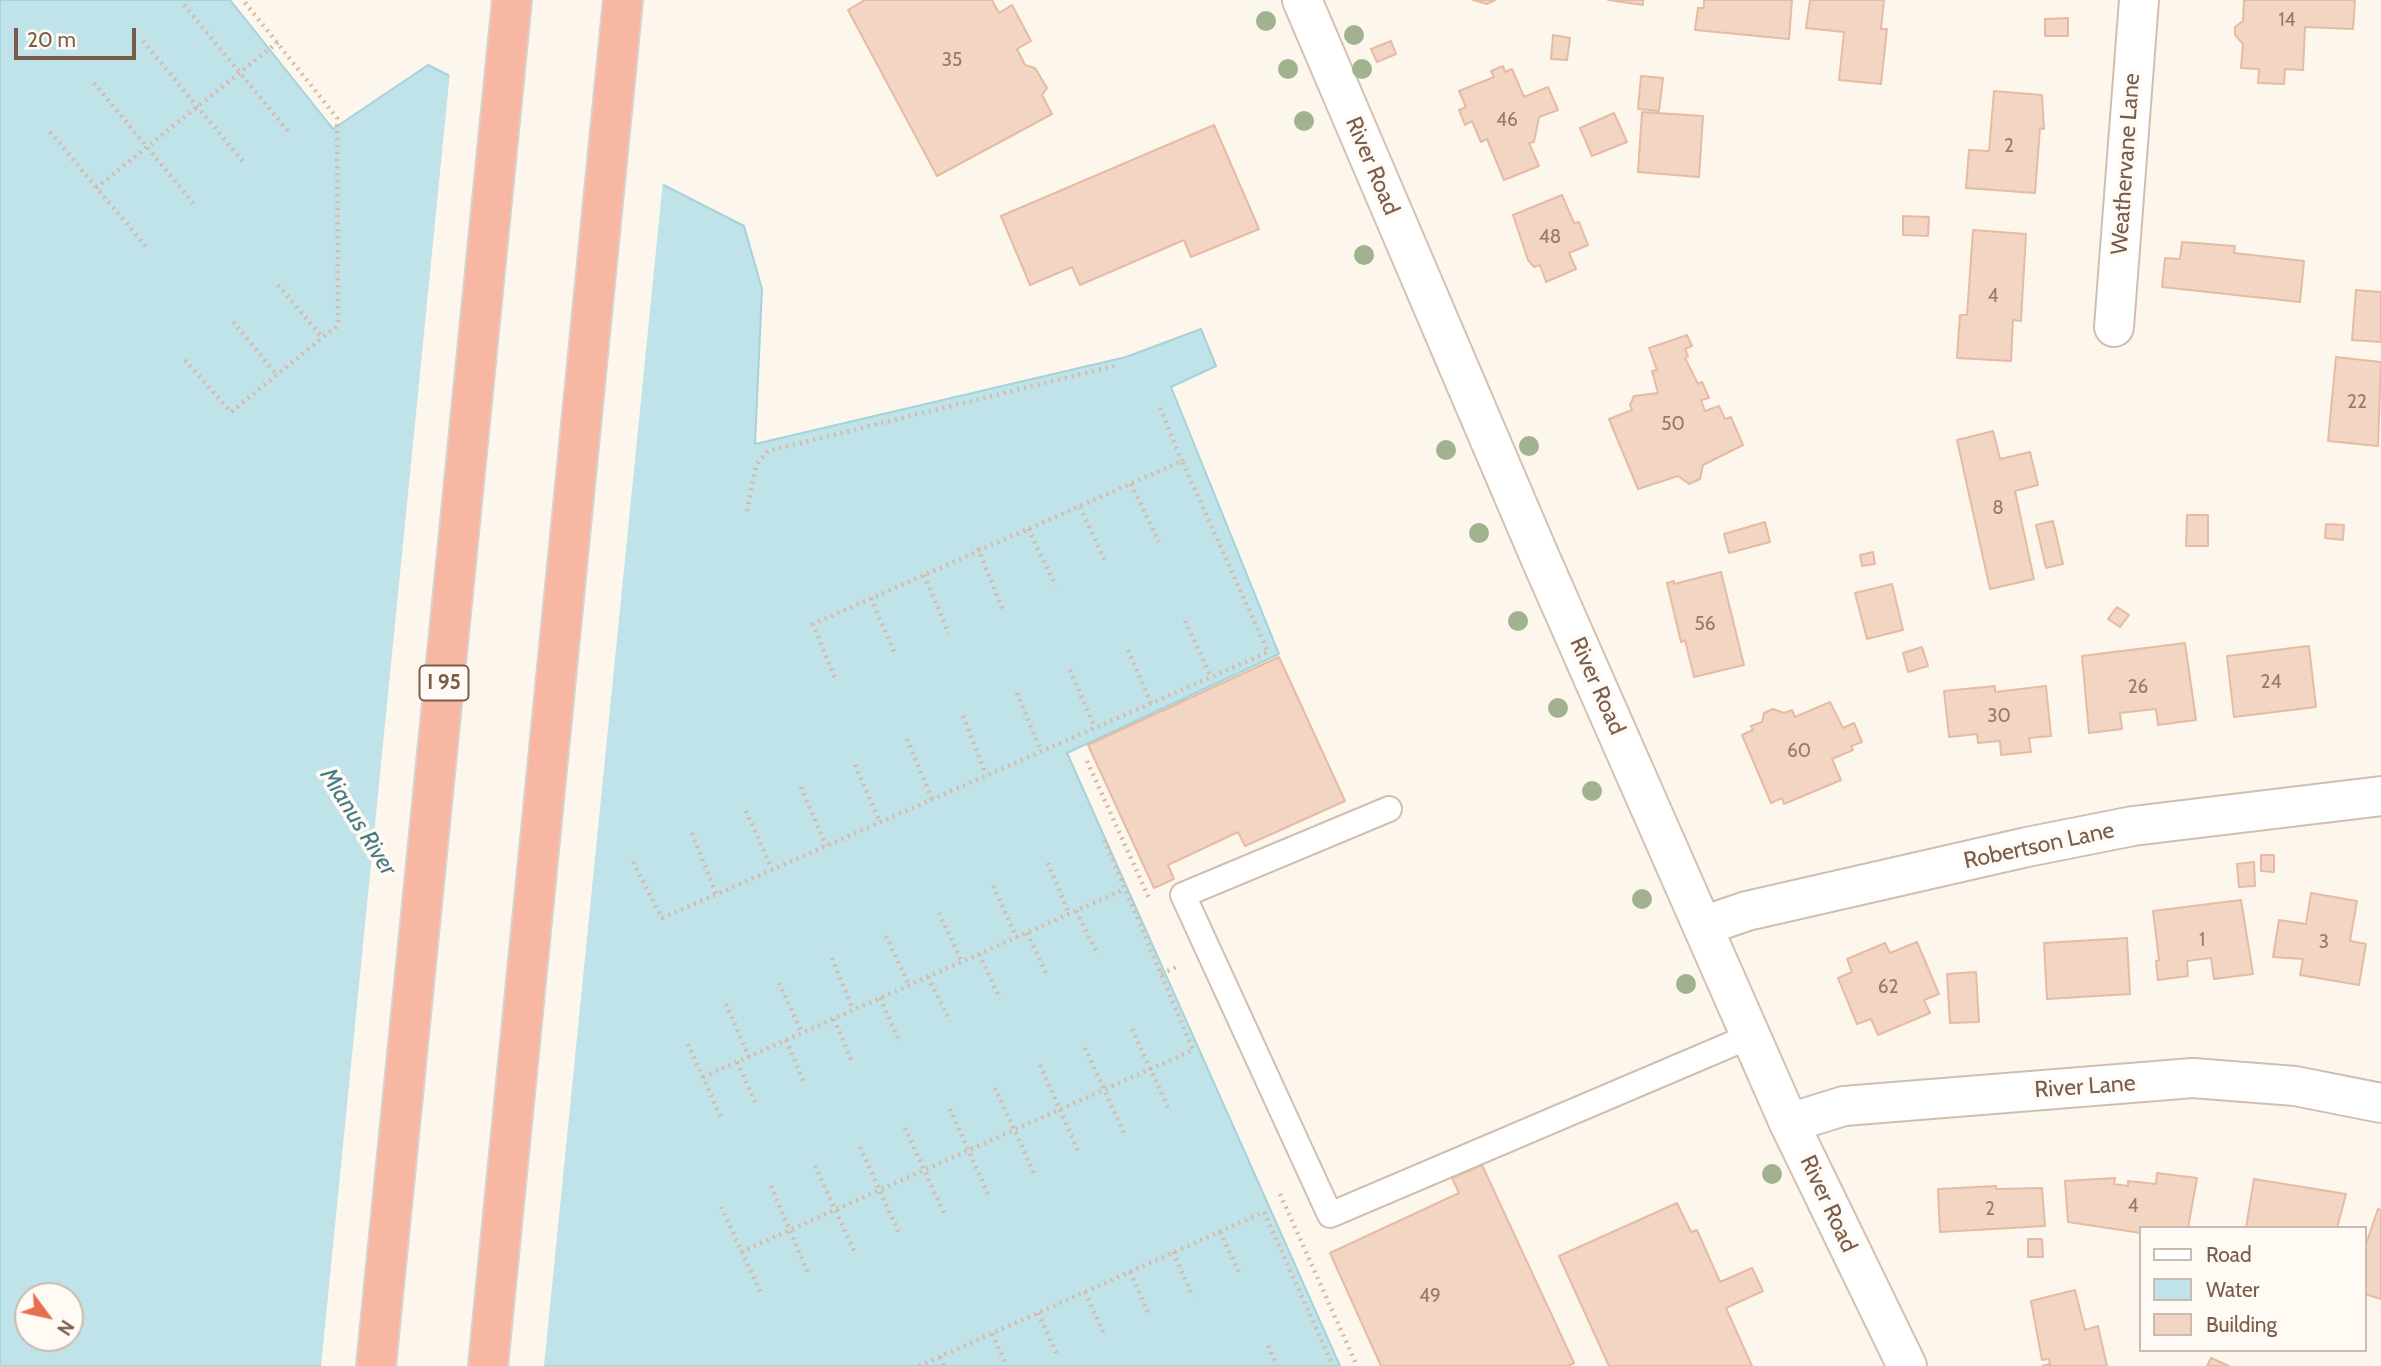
<!DOCTYPE html>
<html>
<head>
<meta charset="utf-8">
<style>
	body { margin:0 }
	#map { position:relative; width:2381px; height:1366px; overflow:hidden; background:#fdf6ec; font-family:Cabin,sans-serif }
	canvas { display:block }
	.legend { position:absolute; left:2139px; top:1226px; width:228px; height:126px; box-sizing:border-box; background:#fffaf3; border:2px solid #cabbb1; margin:0; padding:9px 12px; list-style:none; font-size:21px; color:#7a5c4d }
	.legend li { display:flex; align-items:center; gap:14px; height:35px }
	.legend b { width:35px; border:2px solid #cabbb1 }
	.north { position:absolute; left:14px; top:1282px; width:70px; height:70px; box-sizing:border-box; background:#fffaf3; border:2px solid #cabbb1; border-radius:50%; rotate:123deg; font-size:19px; font-weight:700; line-height:28px; text-align:center; color:#7a5c4d }
	.north::after { content:''; display:block; margin:auto; width:24px; height:32px; background:#e76f51; clip-path:polygon(50% 0,100% 100%,50% 72%,0 100%) }
	.scale { position:absolute; left:14px; top:28px; width:122px; height:32px; box-sizing:border-box; border:4px solid #7a5c4d; border-top:0; padding-left:9px; font-size:21px; line-height:24px; white-space:nowrap; color:#7a5c4d; -webkit-text-stroke:5px #fffaf3; paint-order:stroke }
</style>
</head>
<body>
<div id="map">
<canvas width="2381" height="1366"></canvas>
<ul class="legend">
<li><b style="height:9px;background:#fff"></b>Road</li>
<li><b style="height:19px;background:#bfe3e8"></b>Water</li>
<li><b style="height:19px;background:#f3d5c3"></b>Building</li>
</ul>
<div class="north">N</div>
<div class="scale">20 m</div>
</div>
<script>
const ctx = document.querySelector('canvas').getContext('2d');
ctx.lineJoin = 'round';
function paint(path, color) { ctx.fillStyle = color; ctx.fill(path, 'evenodd'); }
const shape = rows => new Path2D(rows.map(r => 'M' + r).join(''));
function stroke(path, color, width, dash) { ctx.strokeStyle = color; ctx.lineWidth = width; ctx.lineCap = dash ? 'butt' : 'round'; ctx.setLineDash(dash || []); ctx.stroke(path); }
function label(font, color, halo, rows, align = 'center') {
  ctx.font = font + ' Cabin,sans-serif'; ctx.lineWidth = 7; ctx.setLineDash([]); ctx.textBaseline = 'middle'; ctx.strokeStyle = halo; ctx.fillStyle = color; for (const [text, x, y, turn = 0] of rows) {
    ctx.save(); ctx.translate(x, y); ctx.rotate((+turn || 0) * Math.PI / 180); ctx.textAlign = isNaN(turn) ? turn : align; if (halo) ctx.strokeText(text, 0, 0); ctx.fillText(text, 0, 0); ctx.restore();
  }
}
const water = shape([
	[0,0,230,0,333,129,428,65,744,226,762,289,755,444,1126,357,1201,329,1216,366,1171,387,1279,654,1067,753,1340,1366,0,1366,0,0],
	[28,1296,70,1296,70,1338,28,1338,28,1296]
]);
paint(water, '#bfe3e8');
stroke(water, '#a5d3da', 2);
paint(shape([
	[450,72,663,181,544,1366,321,1366]
]), '#fdf6ec');
const building = shape([
	[865,0,992,0,999,13,1012,5,1031,41,1017,49,1025,65,1035,68,1047,88,1042,95,1052,114,937,176,848,10,865,0],
	[1473,0,1495,0,1487,4,1473,0],
	[1608,0,1643,0,1643,5,1608,0],
	[1704,0,1792,0,1789,39,1695,30,1698,8,1704,8,1704,0],
	[1810,0,1884,0,1881,29,1887,29,1881,84,1839,80,1844,32,1806,28,1810,0],
	[2244,0,2355,0,2353,29,2305,27,2303,70,2285,69,2284,84,2258,83,2259,69,2241,68,2243,44,2235,35,2235,27,2243,21,2244,0],
	[2068,18,2068,36,2045,36,2045,19,2068,18],
	[1553,35,1570,38,1567,60,1551,59,1553,35],
	[1391,41,1396,54,1377,62,1371,49,1391,41],
	[1503,66,1505,72,1512,69,1524,97,1548,87,1558,110,1539,117,1534,142,1529,143,1539,166,1504,180,1487,139,1481,142,1472,121,1465,125,1459,110,1466,107,1459,91,1494,77,1491,71,1503,66],
	[1641,76,1663,78,1659,111,1638,109,1641,76],
	[1994,91,2042,95,2044,129,2040,128,2035,193,1966,188,1969,150,1989,151,1994,91],
	[1642,112,1703,116,1699,177,1638,172,1642,112],
	[1614,113,1627,142,1592,156,1580,128,1614,113],
	[1214,125,1259,229,1191,257,1184,240,1080,285,1072,267,1030,285,1001,216,1214,125],
	[1562,195,1574,223,1579,222,1588,245,1569,253,1576,269,1546,282,1540,265,1534,267,1528,260,1513,215,1562,195],
	[1903,216,1929,217,1928,236,1903,235,1903,216],
	[1973,230,2026,234,2021,321,2013,320,2011,361,1957,358,1960,315,1967,315,1973,230],
	[2182,242,2235,246,2234,253,2304,261,2300,302,2162,287,2165,258,2180,259,2182,242],
	[2356,290,2381,292,2381,342,2352,340,2356,290],
	[1687,335,1692,346,1685,349,1688,356,1685,358,1698,384,1702,382,1709,398,1701,400,1705,411,1719,406,1725,419,1731,417,1743,445,1703,465,1700,479,1689,484,1678,476,1638,489,1609,419,1632,410,1630,405,1634,396,1658,393,1652,371,1657,370,1649,348,1687,335],
	[2336,357,2381,362,2378,446,2328,441,2336,357],
	[1993,431,2000,459,2030,452,2038,485,2015,491,2034,579,1990,589,1957,440,1993,431],
	[2187,515,2208,515,2208,546,2186,546,2187,515],
	[2053,521,2063,564,2046,568,2036,525,2053,521],
	[1765,522,1770,542,1729,553,1724,534,1765,522],
	[2326,524,2344,525,2343,540,2325,538,2326,524],
	[1873,552,1875,564,1862,566,1860,555,1873,552],
	[1721,572,1744,665,1694,677,1685,640,1681,642,1667,583,1674,581,1674,584,1721,572],
	[1892,584,1903,630,1867,639,1855,593,1892,584],
	[2117,607,2129,615,2120,627,2108,619,2117,607],
	[2185,643,2196,720,2158,725,2156,709,2120,713,2122,729,2089,733,2082,656,2185,643],
	[2309,646,2316,707,2234,717,2227,656,2309,646],
	[1922,647,1928,666,1908,672,1903,653,1922,647],
	[1279,657,1345,801,1245,846,1238,832,1168,865,1174,879,1154,888,1088,745,1279,657],
	[1995,686,1995,692,2046,686,2051,736,2029,738,2031,752,2001,755,2000,741,1978,743,1977,734,1949,737,1944,691,1995,686],
	[1830,702,1843,728,1854,723,1862,742,1851,746,1853,750,1832,759,1841,780,1784,804,1782,798,1771,803,1742,735,1753,730,1751,726,1762,722,1764,713,1773,709,1784,713,1792,710,1795,717,1830,702],
	[2261,855,2274,855,2274,872,2261,871,2261,855],
	[2254,862,2255,886,2239,887,2237,864,2254,862],
	[2311,893,2357,901,2350,941,2366,944,2359,985,2300,975,2303,959,2273,957,2279,920,2306,924,2311,893],
	[2241,900,2253,974,2214,979,2211,958,2187,961,2188,976,2158,980,2156,961,2159,960,2153,911,2241,900],
	[2127,938,2130,994,2047,999,2044,943,2127,938],
	[1917,942,1939,994,1924,1000,1930,1013,1878,1035,1871,1019,1857,1024,1838,978,1852,972,1847,959,1885,943,1890,953,1917,942],
	[1976,972,1979,1022,1950,1023,1947,974,1976,972],
	[1482,1165,1574,1363,1568,1366,1381,1366,1330,1253,1459,1193,1452,1178,1482,1165],
	[2157,1173,2197,1178,2188,1228,2141,1228,2141,1233,2068,1222,2065,1181,2115,1178,2114,1184,2128,1186,2128,1181,2156,1184,2157,1173],
	[2254,1179,2346,1194,2337,1228,2246,1228,2254,1179],
	[1996,1186,1996,1189,2042,1188,2045,1226,1940,1232,1938,1189,1996,1186],
	[1677,1203,1691,1232,1697,1230,1720,1282,1752,1268,1763,1291,1726,1308,1752,1366,1609,1366,1559,1256,1677,1203],
	[2378,1209,2381,1210,2381,1299,2365,1294,2365,1247,2378,1209],
	[2028,1239,2042,1239,2043,1257,2028,1257,2028,1239],
	[2075,1290,2085,1330,2098,1326,2107,1366,2042,1366,2050,1364,2049,1359,2042,1360,2031,1301,2075,1290],
	[2211,1358,2229,1366,2207,1366,2211,1358]
]);
paint(building, '#f3d5c3');
stroke(building, '#e6bba3', 2);
const service = shape([
	[1389,809,1183,895,1330,1215,1753,1035]
]);
const minor = shape([
	[2114,327,2139,0],
	[1703,926,1747,911,2027,847,2133,826,2381,796],
	[1789,1123,1844,1106,2193,1078,2295,1086,2381,1103]
]);
const secondary = shape([
	[1302,0,1539,555,1789,1123,1907,1366]
]);
const motorway = shape([
	[376,1366,512,0],
	[488,1366,623,0]
]);
stroke(service, '#d1beb0', 28);
stroke(minor, '#d1beb0', 42);
stroke(secondary, '#d6c0b0', 42);
stroke(motorway, '#dad1cd', 42);
stroke(shape([
	[184,5,288,131],
	[143,41,244,163],
	[94,83,194,204],
	[50,132,148,249],
	[96,188,278,42],
	[278,285,322,337],
	[233,322,277,375],
	[185,360,231,412,338,325,337,118,243,0],
	[1160,408,1182,461],
	[1131,484,1159,542],
	[1080,507,1106,563],
	[747,511,756,465,768,451,1118,365],
	[1028,529,1056,586],
	[978,548,1003,611],
	[924,575,949,634],
	[871,598,895,654],
	[1185,621,1211,677],
	[1128,650,1151,703],
	[1070,670,1095,728],
	[1017,693,1041,751],
	[963,716,986,775],
	[907,739,932,799],
	[1087,761,1149,898],
	[855,765,880,822],
	[801,787,826,846],
	[746,811,772,869],
	[692,833,716,894],
	[633,862,662,918,1268,652,1182,461,813,624,835,678],
	[1048,863,1069,914],
	[993,886,1017,938],
	[1076,911,1098,955],
	[939,913,962,962],
	[1027,933,1048,977],
	[886,936,909,985],
	[979,954,1000,999],
	[832,958,853,1010],
	[1161,974,1179,966],
	[928,977,950,1021],
	[779,983,802,1033],
	[880,998,900,1043],
	[726,1004,749,1057],
	[834,1019,853,1064],
	[1132,1029,1170,1112],
	[786,1040,805,1085],
	[688,1044,722,1120],
	[1085,1048,1124,1133],
	[737,1062,757,1106],
	[1040,1065,1079,1153],
	[703,1077,1125,889],
	[995,1088,1034,1173],
	[950,1109,988,1194],
	[905,1128,944,1213],
	[860,1147,899,1233],
	[815,1166,855,1253],
	[771,1186,808,1273],
	[1280,1194,1357,1366],
	[721,1207,761,1293],
	[1220,1232,1240,1274],
	[741,1252,1193,1050,1104,839],
	[1173,1252,1193,1297],
	[1130,1272,1149,1315],
	[1085,1292,1105,1336],
	[1038,1313,1058,1357],
	[992,1334,1007,1366],
	[1268,1346,1277,1366],
	[940,1357,944,1366],
	[919,1366,1264,1212,1333,1366]
]), '#d9b8a5', 4.5, [2, 5]);
stroke(service, '#fff', 24);
stroke(minor, '#fff', 38);
stroke(secondary, '#fff', 38);
stroke(motorway, '#f7b7a3', 38);
ctx.fillStyle = '#a0b28e';
for (const [x, y] of [
	[1266,21],
	[1354,35],
	[1288,69],
	[1362,69],
	[1304,121],
	[1364,255],
	[1529,446],
	[1446,450],
	[1479,533],
	[1518,621],
	[1558,708],
	[1592,791],
	[1642,899],
	[1686,984],
	[1772,1174]
]) { ctx.beginPath(); ctx.arc(x, y, 10, 0, 2 * Math.PI); ctx.fill(); }
label('19px', '#987a6a', null, [
	["14",2287,20],
	["35",952,60],
	["46",1507,120],
	["2",2009,146],
	["48",1550,237],
	["4",1993,296],
	["22",2357,402],
	["50",1673,424],
	["8",1998,508],
	["56",1705,624],
	["24",2271,682],
	["26",2138,687],
	["30",1999,716],
	["60",1799,751],
	["1",2202,940],
	["3",2324,942],
	["62",1888,987],
	["4",2133,1206],
	["2",1990,1209],
	["49",1430,1296]
]);
for (const [x, y, w] of [
	[444,683,49]
]) { const box = new Path2D(); box.roundRect(x - w / 2, y - 17.5, w, 35, 5); ctx.fillStyle = '#fffaf3'; ctx.fill(box); stroke(box, '#7a5c4d', 2); }
label('bold 21px', '#7a5c4d', null, [
	["I 95",444,683]
]);
label('23px', '#7a5c4d', '#fffaf3', [
	["Weathervane Lane",2126,164,-86],
	["River Road",1372,166,67],
	["River Road",1597,686,66],
	["Robertson Lane",2039,846,-12],
	["River Lane",2085,1087,-4],
	["River Road",1828,1204,65]
]);
label('italic 24px', '#437c86', '#fffaf3', [
	["Mianus River",358,822,58]
]);
</script>
</body>
</html>
